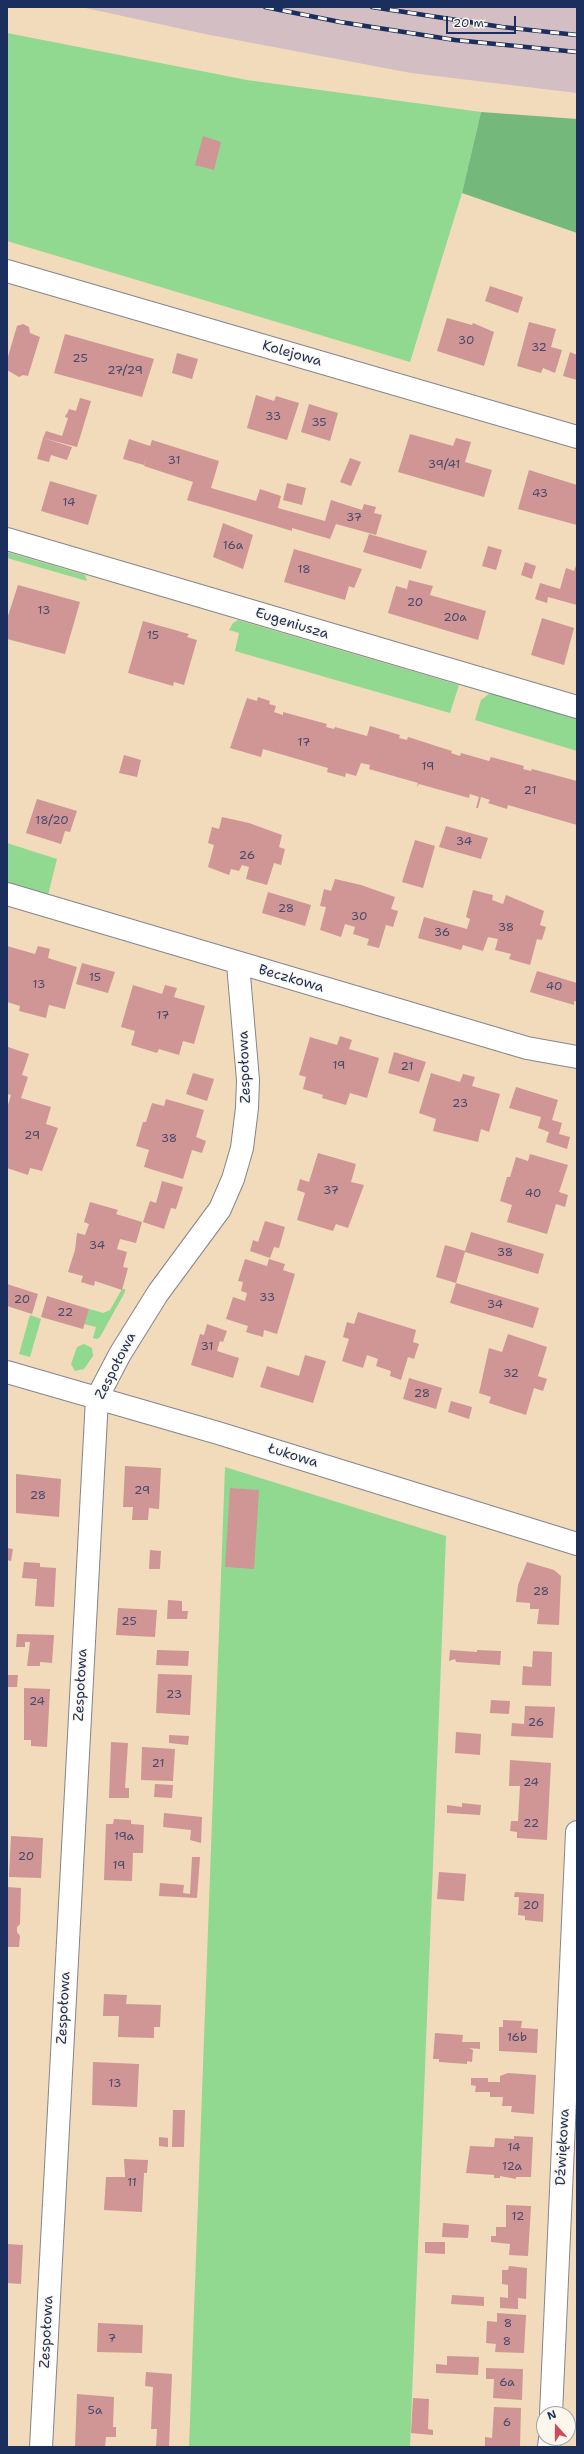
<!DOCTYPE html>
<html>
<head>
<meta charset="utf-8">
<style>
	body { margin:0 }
	#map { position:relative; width:584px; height:2454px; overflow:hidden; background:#f1dbbb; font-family:"Shantell Sans",sans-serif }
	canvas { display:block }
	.frame { position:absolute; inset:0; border:8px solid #1b2f5e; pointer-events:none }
	.north { position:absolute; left:536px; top:2406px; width:40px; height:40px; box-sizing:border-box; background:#fbf7ec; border:1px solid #a1a7b3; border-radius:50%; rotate:339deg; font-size:11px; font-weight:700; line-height:16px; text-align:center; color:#1b2f5e }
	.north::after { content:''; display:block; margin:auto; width:14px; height:18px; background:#d1495b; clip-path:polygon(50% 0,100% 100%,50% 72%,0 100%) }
	.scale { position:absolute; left:446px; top:16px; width:70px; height:18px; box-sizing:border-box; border:2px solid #1b2f5e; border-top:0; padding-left:5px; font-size:12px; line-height:14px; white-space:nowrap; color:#1b2f5e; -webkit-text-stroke:3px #fbf7ec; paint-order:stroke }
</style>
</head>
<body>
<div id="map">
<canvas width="584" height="2454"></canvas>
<div class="frame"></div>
<div class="north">N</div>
<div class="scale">20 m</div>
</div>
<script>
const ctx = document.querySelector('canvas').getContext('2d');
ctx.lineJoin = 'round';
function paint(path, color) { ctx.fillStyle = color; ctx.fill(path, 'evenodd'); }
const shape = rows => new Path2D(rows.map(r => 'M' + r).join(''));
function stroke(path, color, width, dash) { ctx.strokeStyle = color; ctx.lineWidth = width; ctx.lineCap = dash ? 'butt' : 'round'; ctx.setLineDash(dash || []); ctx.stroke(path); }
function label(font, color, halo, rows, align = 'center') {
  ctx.font = font + ' "Shantell Sans",sans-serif'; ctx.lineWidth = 3; ctx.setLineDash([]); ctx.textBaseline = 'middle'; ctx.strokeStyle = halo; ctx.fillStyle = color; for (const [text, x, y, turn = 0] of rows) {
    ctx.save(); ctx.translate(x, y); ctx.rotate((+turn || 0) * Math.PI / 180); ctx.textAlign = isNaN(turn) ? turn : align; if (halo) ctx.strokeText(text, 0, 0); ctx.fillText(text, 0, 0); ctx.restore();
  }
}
paint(shape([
	[81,7,577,7,577,93,411,73,205,34]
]), '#d2bec3');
paint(shape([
	[7,33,247,80,481,112,462,193,410,362,7,241],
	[7,552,85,575,87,581,7,558],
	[238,620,459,685,450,713,235,651,239,633,229,630,233,623],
	[490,693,577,718,577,751,475,720,481,700],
	[7,843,57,859,48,895,7,883],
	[122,1289,125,1289,125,1292,100,1337,97,1339,93,1338,96,1327,84,1324,89,1309,103,1313,110,1310],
	[30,1315,41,1319,30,1357,19,1354],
	[84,1344,92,1348,93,1356,84,1369,75,1371,71,1364,77,1347],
	[225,1467,446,1536,410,2447,189,2447]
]), '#91d891');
paint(shape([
	[481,112,577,119,577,233,462,193]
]), '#74b87b');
paint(shape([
	[203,136,221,142,214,170,195,165],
	[490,286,523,297,518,313,485,301],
	[447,318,472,325,473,323,494,332,484,366,437,351],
	[529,322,556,329,551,347,562,350,555,373,543,368,541,373,517,366],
	[23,324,29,327,30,333,40,337,28,376,23,375,19,377,7,370,7,360,17,326],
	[65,334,154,359,142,397,54,373],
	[570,352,577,355,577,380,563,376],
	[177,353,198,359,192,379,172,373],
	[256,395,274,401,276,396,299,403,287,440,247,428],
	[80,398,91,401,77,447,43,438,46,431,62,436,68,418,65,417,66,414,67,414,69,409,76,411],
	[309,404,338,413,330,441,301,432],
	[410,434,453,446,456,438,471,442,465,462,492,470,484,497,398,472],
	[43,438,72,447,67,460,51,455,49,462,37,459],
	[129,439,150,446,152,440,219,461,211,488,256,501,260,489,281,496,278,508,325,521,331,500,362,510,364,504,376,507,374,513,382,515,376,535,336,524,330,539,292,528,292,531,272,525,187,500,193,482,144,466,147,456,144,465,123,459],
	[350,458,361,462,351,486,340,482],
	[529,470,577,485,577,525,518,509],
	[50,481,97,495,88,525,41,511],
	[287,483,306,488,302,505,283,500],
	[223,523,253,535,243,569,213,557],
	[369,534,427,551,421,569,363,552],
	[488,546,502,550,496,570,482,566],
	[294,549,362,569,354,588,349,586,345,600,284,582],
	[525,562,536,566,532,579,521,575],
	[577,563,577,594,572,593,577,594,577,605,548,597,547,603,535,599,540,583,560,589,566,568,574,571],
	[409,580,433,586,430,595,486,611,478,640,388,613,396,586,407,589],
	[18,585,80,602,65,654,7,639,7,619],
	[542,618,574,628,564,665,531,655],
	[143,621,189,634,187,637,197,640,184,685,174,682,173,686,128,673],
	[258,697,270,701,269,704,276,706,274,712,283,715,283,712,327,724,326,727,334,729,335,727,367,736,370,726,400,735,399,738,407,740,408,737,452,751,451,753,460,756,461,753,489,761,491,757,524,766,523,769,531,771,532,769,577,781,577,825,508,805,507,809,488,803,490,800,481,797,478,808,476,808,479,797,470,794,469,798,419,784,417,787,418,783,369,769,370,765,361,763,356,776,346,773,345,777,327,772,328,768,263,749,261,757,230,748,247,698,257,701],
	[124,755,141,760,137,777,119,773],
	[37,799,77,811,70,832,65,831,61,844,26,833],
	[222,817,249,823,282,835,279,847,285,849,281,865,274,863,267,885,246,879,249,867,242,865,239,871,231,869,229,875,208,867,214,845,208,843,212,827,219,829],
	[446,826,488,838,481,859,439,847],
	[415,840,435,846,423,888,402,882],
	[335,879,361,885,395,897,391,909,398,911,393,927,386,925,379,948,367,945,369,939,353,934,355,927,345,924,341,937,320,930,326,907,320,906,324,889,331,891],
	[473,890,493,895,492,900,503,904,506,895,544,911,540,925,546,927,542,940,537,939,530,965,509,959,511,954,495,950,498,939,488,937,483,951,463,945,461,950,418,938,424,917,467,929,470,919,466,917],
	[268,892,311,905,305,926,262,913],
	[7,946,35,954,38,946,50,949,48,958,77,967,65,1009,49,1005,46,1018,19,1011,20,1006,7,1002],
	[82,963,115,972,108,993,76,984],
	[537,971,577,983,577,1002,574,1001,574,1005,530,992],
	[133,985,162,994,165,985,177,988,174,997,205,1006,194,1044,183,1041,179,1055,159,1049,157,1053,131,1045,135,1031,121,1027],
	[340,1036,352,1040,349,1049,379,1058,367,1098,350,1093,346,1105,322,1098,323,1095,303,1089,306,1077,299,1075,310,1037,337,1045],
	[8,1047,29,1054,22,1075,28,1077,21,1098,51,1107,46,1124,58,1128,42,1171,30,1168,28,1175,7,1168,7,1108,11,1095,7,1094],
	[394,1052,426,1062,419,1082,388,1073],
	[193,1073,214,1079,207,1101,186,1094],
	[431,1073,460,1082,463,1074,475,1077,472,1086,500,1094,489,1132,481,1129,478,1142,433,1131,436,1119,419,1113],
	[516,1087,558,1100,552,1120,562,1123,559,1134,570,1137,567,1149,546,1142,549,1132,538,1128,541,1117,509,1108],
	[166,1099,204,1110,196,1137,206,1141,202,1153,192,1150,183,1179,144,1167,149,1150,136,1146,143,1122,146,1122,152,1103,164,1106],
	[318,1153,356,1164,351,1182,364,1185,348,1228,336,1224,333,1231,297,1220,305,1193,297,1190,300,1179,309,1182],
	[530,1154,568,1165,559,1192,568,1195,565,1207,556,1204,547,1234,507,1222,512,1205,500,1201,507,1177,510,1177,516,1157,528,1161],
	[162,1181,183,1187,176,1209,171,1208,164,1229,143,1222,150,1201,156,1203],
	[90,1202,118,1210,116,1214,142,1222,136,1243,120,1239,117,1249,127,1252,123,1267,128,1268,122,1290,95,1281,94,1286,81,1282,83,1276,68,1272,75,1250,77,1233,85,1235,89,1224,84,1222],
	[265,1221,285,1227,279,1248,274,1247,270,1258,250,1251,253,1240,258,1242],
	[471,1232,544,1254,538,1274,465,1252,456,1283,436,1277,445,1245,465,1251],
	[245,1259,267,1266,269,1259,285,1264,283,1270,295,1274,277,1334,264,1330,263,1337,246,1332,248,1326,226,1319,233,1297,245,1301,247,1293,241,1291,243,1282,238,1281],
	[456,1283,539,1308,533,1328,450,1303],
	[7,1284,38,1294,32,1314,7,1306],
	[47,1296,89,1309,83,1329,41,1317],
	[358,1312,416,1330,413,1342,419,1344,414,1359,408,1357,401,1380,390,1376,391,1371,376,1366,378,1359,367,1355,363,1368,342,1361,349,1339,343,1337,347,1322,354,1324],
	[207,1324,227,1331,223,1342,220,1341,217,1351,239,1358,233,1378,191,1365,200,1334,204,1335],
	[508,1334,547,1347,538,1376,547,1379,543,1391,534,1388,526,1415,489,1403,491,1397,479,1393,489,1348,502,1352],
	[305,1355,326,1361,313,1403,260,1387,267,1366,299,1376],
	[409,1378,442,1388,436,1409,403,1399],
	[451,1401,472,1407,469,1419,448,1412],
	[125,1466,161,1468,159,1509,149,1508,148,1520,132,1520,133,1507,123,1507],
	[16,1474,61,1479,59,1517,16,1513],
	[230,1488,259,1490,254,1569,225,1567],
	[7,1548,13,1549,11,1561,7,1560],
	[150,1550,161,1551,160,1569,149,1569],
	[24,1562,40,1563,40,1567,56,1568,54,1607,35,1606,37,1579,22,1578],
	[527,1562,554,1570,561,1576,559,1625,537,1624,539,1609,530,1609,530,1603,516,1602,518,1585],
	[168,1600,182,1601,182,1611,188,1611,187,1619,167,1619],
	[118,1608,157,1610,155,1637,116,1635],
	[17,1634,54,1635,52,1663,40,1662,40,1666,27,1666,30,1642,25,1642,25,1647,16,1647],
	[157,1650,189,1651,188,1666,156,1665],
	[450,1650,477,1652,477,1650,501,1651,500,1665,456,1662,455,1659,449,1661],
	[533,1651,552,1652,551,1686,522,1685,523,1666,532,1667],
	[158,1674,192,1675,190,1715,156,1713],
	[7,1675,18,1675,17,1687,7,1687],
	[24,1688,50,1689,47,1747,31,1746,31,1740,24,1740],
	[491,1700,510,1701,509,1714,490,1713],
	[525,1706,555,1707,553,1738,511,1736,512,1723,524,1724],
	[456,1732,481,1734,480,1755,455,1753],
	[169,1735,189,1736,188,1745,169,1743],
	[111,1742,128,1743,125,1788,129,1788,129,1798,109,1798],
	[142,1747,175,1749,173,1781,141,1780],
	[510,1760,551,1763,547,1840,517,1838,517,1832,510,1831,511,1821,518,1821,520,1786,509,1786],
	[155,1784,173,1785,172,1798,154,1797],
	[462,1803,481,1805,480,1815,447,1813,447,1805,462,1807],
	[164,1813,202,1817,201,1843,190,1840,191,1830,163,1827],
	[114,1819,131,1820,131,1824,144,1825,143,1853,133,1853,132,1881,104,1880,106,1824,113,1824],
	[11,1836,43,1838,41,1878,9,1877],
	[192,1857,200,1857,197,1898,159,1896,160,1883,184,1885,183,1893,190,1894],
	[439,1872,466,1874,464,1901,437,1899],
	[7,1887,21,1888,20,1924,17,1927,17,1932,20,1936,19,1947,7,1947],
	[515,1892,544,1894,543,1922,525,1920,525,1916,518,1915,519,1897,514,1897],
	[104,1994,127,1995,126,2004,161,2005,160,2027,154,2027,154,2038,118,2037,119,2016,103,2016],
	[503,2020,522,2021,521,2028,538,2029,537,2053,499,2051,499,2027,503,2027],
	[435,2033,463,2035,462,2042,480,2042,480,2049,469,2048,473,2050,472,2062,467,2061,467,2064,439,2062,439,2059,433,2059],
	[93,2062,139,2064,137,2107,92,2105],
	[508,2073,536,2075,534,2114,511,2112,512,2106,502,2106,503,2097,490,2097,490,2092,475,2092,476,2086,471,2085,471,2078,488,2078,488,2082,500,2082,500,2076],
	[173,2110,185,2110,184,2147,172,2147],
	[514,2136,533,2137,531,2177,516,2177,516,2179,500,2176,500,2178,494,2178,494,2175,466,2173,470,2146,494,2147,495,2138,514,2139],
	[159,2137,168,2138,168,2147,159,2146],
	[124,2159,148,2160,147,2173,144,2173,142,2212,104,2210,106,2177,125,2177],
	[506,2205,531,2206,528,2256,509,2255,510,2244,491,2242,491,2236,496,2236,496,2227,506,2227],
	[443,2223,469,2225,468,2238,442,2237],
	[425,2242,445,2242,445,2254,425,2253],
	[7,2244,23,2245,21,2284,7,2283],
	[509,2266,527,2268,526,2299,518,2298,518,2309,500,2308,500,2297,508,2298,508,2285,502,2284,502,2270,508,2270],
	[452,2295,484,2297,484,2306,451,2304],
	[497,2313,526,2315,524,2353,495,2352,496,2344,486,2343,487,2321,497,2322],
	[98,2323,143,2325,142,2353,97,2352],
	[447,2356,479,2357,478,2375,436,2373,436,2364,447,2365],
	[486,2368,523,2369,522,2400,493,2398,494,2379,486,2379],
	[146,2372,172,2374,169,2447,156,2447,157,2429,151,2429,153,2387,145,2386],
	[77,2394,114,2397,113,2427,116,2427,116,2437,106,2437,105,2447,75,2447],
	[413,2398,429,2399,428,2429,433,2430,433,2435,411,2433],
	[494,2407,521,2408,520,2447,485,2447,485,2437,492,2438]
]), '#cf9695');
const street = shape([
	[7,271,577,437],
	[7,539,577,707],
	[7,894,527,1048,577,1057],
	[7,1372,218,1433,577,1544],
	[551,2414,577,1832],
	[41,2447,97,1398,120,1354,158,1293,220,1209,233,1179,242,1148,247,1108,248,1080,238,964],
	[549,2447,550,2438]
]);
stroke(street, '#86858c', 24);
stroke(street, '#fff', 22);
const rail = shape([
	[265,7,340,22,455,40,577,52],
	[372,7,502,27,577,35]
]);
stroke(rail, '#1b2f5e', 4.5);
stroke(rail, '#fbf7ec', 3, [9]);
label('12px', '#48496c', null, [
	["30",466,341],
	["32",539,348],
	["25",80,359],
	["27/29",125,371],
	["33",273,417],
	["35",319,423],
	["31",174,461],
	["39/41",444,465],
	["43",540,494],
	["14",69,503],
	["37",354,518],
	["16a",233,546],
	["18",304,570],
	["20",415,603],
	["13",44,611],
	["20a",455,618],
	["15",153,636],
	["17",304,743],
	["19",428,767],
	["21",530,791],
	["18/20",52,821],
	["34",464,842],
	["26",247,856],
	["28",286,909],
	["30",359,917],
	["38",506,928],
	["36",442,933],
	["15",95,978],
	["13",39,985],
	["40",554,987],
	["17",163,1016],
	["19",339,1066],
	["21",407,1067],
	["23",460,1104],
	["29",32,1136],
	["38",169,1139],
	["37",331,1191],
	["40",533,1194],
	["34",97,1246],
	["38",505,1253],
	["33",267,1298],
	["20",22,1300],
	["34",495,1305],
	["22",65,1313],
	["31",207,1347],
	["32",511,1374],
	["28",422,1394],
	["29",142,1491],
	["28",38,1496],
	["28",541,1592],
	["25",129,1622],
	["23",174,1695],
	["24",37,1702],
	["26",536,1723],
	["21",158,1764],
	["24",531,1783],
	["22",531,1824],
	["19a",124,1837],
	["20",26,1857],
	["19",119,1866],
	["20",531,1906],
	["16b",517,2038],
	["13",115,2084],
	["14",514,2148],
	["12a",512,2167],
	["11",132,2183],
	["12",518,2217],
	["8",508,2324],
	["7",112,2339],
	["8",507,2342],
	["6a",507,2383],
	["5a",95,2411],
	["6",507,2423]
]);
label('14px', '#1b2f5e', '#fbf7ec', [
	["Kolejowa",292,354,16],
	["Eugeniusza",292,624,17],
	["Beczkowa",291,979,16],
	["Zespołowa",245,1067,-92],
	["Zespołowa",116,1366,-63],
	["Łukowa",293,1456,17],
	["Zespołowa",81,1685,-87],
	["Zespołowa",64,2008,-87],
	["Dźwiękowa",563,2147,-87],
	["Zespołowa",47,2332,-87]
]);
</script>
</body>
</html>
